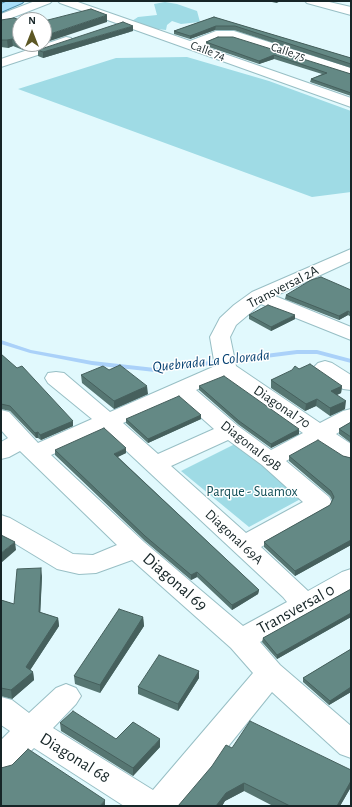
<!DOCTYPE html>
<html>
<head>
<meta charset="utf-8">
<style>
	body { margin:0 }
	#map { position:relative; width:352px; height:807px; overflow:hidden; background:#e1f9fd; font-family:"Alegreya Sans",sans-serif }
	canvas { display:block }
	.frame { position:absolute; inset:0; border:2px solid #162527; pointer-events:none }
	.north { position:absolute; left:12px; top:12px; width:40px; height:40px; box-sizing:border-box; background:#fff; border:1px solid #a2a8a9; border-radius:50%; rotate:0deg; font-size:11px; font-weight:700; line-height:16px; text-align:center; color:#162527 }
	.north::after { content:''; display:block; margin:auto; width:14px; height:18px; background:#5c5724; clip-path:polygon(50% 0,100% 100%,50% 72%,0 100%) }
</style>
</head>
<body>
<div id="map">
<canvas width="352" height="807"></canvas>
<div class="frame"></div>
<div class="north">N</div>
</div>
<script>
const ctx = document.querySelector('canvas').getContext('2d');
ctx.lineJoin = 'round';
function paint(path, color) { ctx.fillStyle = color; ctx.fill(path, 'evenodd'); }
const shape = rows => new Path2D(rows.map(r => 'M' + r).join(''));
function stroke(path, color, width, dash) { ctx.strokeStyle = color; ctx.lineWidth = width; ctx.lineCap = dash ? 'butt' : 'round'; ctx.setLineDash(dash || []); ctx.stroke(path); }
function label(font, color, halo, rows, align = 'center') {
  ctx.font = font + ' "Alegreya Sans",sans-serif'; ctx.lineWidth = 3; ctx.setLineDash([]); ctx.textBaseline = 'middle'; ctx.strokeStyle = halo; ctx.fillStyle = color; for (const [text, x, y, turn = 0] of rows) {
    ctx.save(); ctx.translate(x, y); ctx.rotate((+turn || 0) * Math.PI / 180); ctx.textAlign = isNaN(turn) ? turn : align; if (halo) ctx.strokeText(text, 0, 0); ctx.fillText(text, 0, 0); ctx.restore();
  }
}
paint(shape([
	[165,2,177,4,197,11,200,22,181,24,172,21,167,25,166,30,141,27,129,23,138,17,157,15,154,4],
	[187,57,269,81,351,111,351,192,312,197,18,89,116,58],
	[237,443,306,496,249,527,181,471]
]), '#9fdbe5');
paint(shape([
	[1,340,31,350,92,361,155,368,297,350,317,350,351,359,351,363,317,354,297,354,155,372,92,365,30,353,1,344,1,340]
]), '#aad1f9');
const minor = shape([
	[35,1,52,1,50,3,1,22,1,14,35,1],
	[58,1,75,1,190,41,216,31,234,31,351,68,351,76,233,39,218,39,202,46,351,98,351,107,60,3,58,1],
	[305,1,325,1,351,7,351,15,307,3,305,1],
	[66,37,71,38,72,41,71,44,1,67,1,59,66,37],
	[351,249,351,261,275,296,351,327,351,340,261,304,236,325,230,337,236,366,320,423,343,411,351,409,351,425,336,434,351,444,351,462,343,460,318,443,286,461,329,497,332,503,329,509,261,547,308,591,342,572,351,569,351,591,260,642,280,665,351,726,351,758,340,754,272,692,180,806,124,806,34,748,12,769,1,773,1,740,10,731,1,725,1,697,12,700,29,713,56,688,66,684,76,688,81,696,76,704,53,728,153,790,253,673,231,648,132,560,96,573,79,574,57,569,1,535,1,515,10,518,73,554,93,555,117,545,20,451,9,457,1,459,1,442,8,438,1,430,1,410,9,412,38,443,92,419,48,383,45,378,48,373,56,372,64,373,110,412,215,366,210,337,220,318,234,305,252,292,351,249],
	[224,378,303,433,271,450,238,426,196,390,224,378],
	[179,398,214,429,158,454,123,423,179,398],
	[105,431,283,597,287,602,243,626,144,542,51,455,105,431],
	[228,440,262,465,303,502,246,533,171,466,228,440],
	[325,361,332,363,351,375,351,390,343,389,318,371,314,367,318,363,325,361]
]);
const major = shape([
	[8,1,24,1,22,3,1,12,1,4,8,1]
]);
stroke(minor, '#98bfc5', 2);
stroke(major, '#5092ae', 2);
paint(minor, '#fff');
paint(major, '#a9e0fa');
paint(shape([
	[268,1,281,1,276,3],
	[214,17,351,58,351,68,234,30,215,30,190,39,174,34,174,31],
	[1,20,20,20,20,44,41,44,23,50,13,46,8,48,1,47],
	[133,31,43,58,38,56,38,50],
	[218,37,351,74,351,96,310,82,311,79,322,74,274,59,259,64,206,46,206,42],
	[351,290,351,317,348,315,339,320,285,299,286,295],
	[249,315,295,319,271,331,249,319],
	[1,354,73,426,41,440,38,438,36,438,10,411,1,409],
	[299,369,342,386,341,393,337,395,345,409,330,416,316,406,305,411,271,388,271,380],
	[109,370,148,394,114,409,82,383,81,375],
	[199,386,299,434,271,448,239,425,199,390],
	[201,415,201,419,148,443,126,423,126,419],
	[351,422,351,443,339,434,339,429],
	[55,450,126,453,118,457,259,590,258,594,232,610,197,577,191,580,145,541,55,455],
	[289,456,343,456,351,458,351,545,295,576,264,547,264,542,330,505,332,500,330,496,289,461],
	[42,576,40,612,58,618,59,626,30,670,33,672,34,680,12,699,1,696,1,600,14,604],
	[351,589,351,617,277,659,262,642,263,638],
	[143,617,144,626,100,693,75,684,74,676],
	[351,649,351,692,329,705,303,682,303,678],
	[199,671,199,678,178,711,138,694,138,687],
	[60,723,116,739,160,747,133,776,61,731],
	[232,748,351,770,351,787,340,806,273,806,244,791,225,801,222,806,178,806]
]), '#567672');
paint(shape([
	[276,1,281,1,276,3],
	[107,15,107,22,44,43,44,36],
	[133,26,133,31,43,58,43,52],
	[216,26,215,30,190,39,190,36],
	[12,39,13,46,8,48,7,40],
	[22,44,41,44,23,50],
	[274,55,274,59,259,64,259,61],
	[348,311,348,315,339,320,339,316],
	[295,315,295,319,271,331,271,327],
	[147,386,148,394,114,409,114,401],
	[342,386,341,393,330,398,331,391],
	[317,399,316,406,305,411,306,404],
	[346,401,345,409,330,416,330,408],
	[201,415,201,419,148,443,148,439],
	[73,421,73,426,41,440,40,435],
	[299,429,299,434,271,448,271,444],
	[38,432,38,438,36,438,35,433],
	[126,448,126,453,115,458,114,454],
	[351,540,351,545,295,576,295,571],
	[15,542,16,550,1,563,1,553],
	[41,568,42,576,40,620,39,612],
	[197,572,197,577,191,580,191,575],
	[259,590,258,594,232,610,232,605],
	[351,613,351,617,277,659,277,655],
	[143,617,144,626,100,693,100,685],
	[58,618,59,626,27,675,26,667],
	[199,671,199,678,178,711,178,704],
	[33,672,34,680,12,699,11,690],
	[351,687,351,692,329,705,330,701],
	[160,739,160,747,133,776,133,768],
	[351,781,351,787,340,806,337,806],
	[244,783,244,791,225,801,222,806,216,806,226,793],
	[105,800,105,806,100,806]
]), '#46605d');
const building = shape([
	[91,9,107,15,44,36,44,21,91,9],
	[214,17,351,58,351,64,235,26,216,26,190,36,174,31,214,17],
	[14,18,20,20,20,42,12,39,7,40,1,40,1,20,14,18],
	[123,22,133,26,43,52,38,50,123,22],
	[218,37,233,37,351,74,351,93,311,79,327,73,274,55,259,61,206,42,218,37],
	[321,277,351,290,351,313,348,311,339,316,286,295,311,280,321,277],
	[268,305,295,315,271,327,249,315,268,305],
	[1,354,17,368,22,366,73,421,40,435,38,432,35,433,10,406,1,404,1,354],
	[310,364,342,386,331,391,346,401,330,408,317,399,306,404,271,380,292,370,295,366,299,369,310,364],
	[120,365,147,386,114,401,81,375,103,366,109,370,120,365],
	[224,376,299,429,271,444,239,421,199,386,224,376],
	[179,396,201,415,148,439,126,419,179,396],
	[351,422,351,437,339,429,351,422],
	[104,428,126,448,114,454,259,590,232,605,197,572,191,575,145,536,55,450,104,428],
	[318,440,343,456,351,458,351,529,350,530,351,531,351,540,295,571,264,542,330,505,334,497,331,491,289,456,318,440],
	[1,535,15,542,1,553,1,535],
	[41,568,39,612,58,618,26,667,33,672,11,690,1,688,1,600,14,604,17,569,41,568],
	[351,589,351,613,277,655,263,638,351,589],
	[119,609,143,617,100,685,74,676,119,609],
	[351,649,351,687,330,701,303,678,351,649],
	[159,655,199,671,178,704,138,687,159,655],
	[73,711,116,739,133,722,160,739,133,768,60,723,73,711],
	[250,721,351,770,351,781,337,806,290,806,244,783,226,793,216,806,178,806,212,766,226,745,232,748,250,721],
	[28,749,105,800,100,806,1,806,1,768,12,765,28,749]
]);
paint(building, '#648985');
stroke(building, '#46605d', 1);
label('12px', '#162527', '#fff', [
	["Calle 74",208,51,20],
	["Calle 75",288,52,18]
]);
label('14px', '#162527', '#fff', [
	["Transversal 2A",283,287,-27],
	["Diagonal 70",282,407,34],
	["Diagonal 69B",251,446,38],
	["Diagonal 69A",234,537,43]
]);
label('14px', '#134f57', '#fff', [
	["Parque - Suamox",252,492]
]);
label('italic 15px', '#054071', '#fff', [
	["Quebrada La Colorada",211,361,-6]
]);
label('17px', '#162527', '#fff', [
	["Diagonal 69",175,582,41],
	["Transversal 0",296,609,-29],
	["Diagonal 68",75,758,32]
]);
</script>
</body>
</html>
